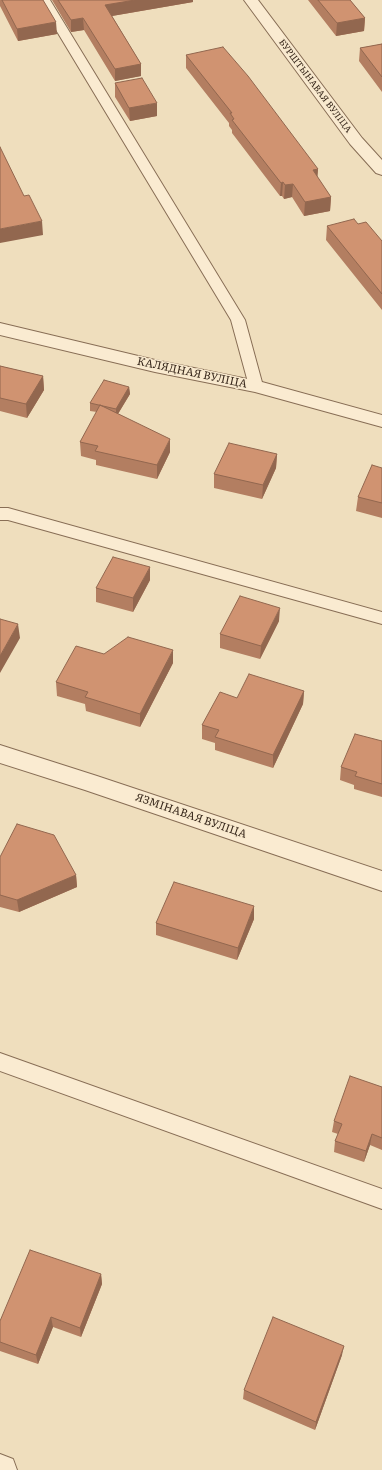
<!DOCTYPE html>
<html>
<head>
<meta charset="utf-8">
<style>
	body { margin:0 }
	canvas { display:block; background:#efdebd }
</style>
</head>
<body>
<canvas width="382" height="1470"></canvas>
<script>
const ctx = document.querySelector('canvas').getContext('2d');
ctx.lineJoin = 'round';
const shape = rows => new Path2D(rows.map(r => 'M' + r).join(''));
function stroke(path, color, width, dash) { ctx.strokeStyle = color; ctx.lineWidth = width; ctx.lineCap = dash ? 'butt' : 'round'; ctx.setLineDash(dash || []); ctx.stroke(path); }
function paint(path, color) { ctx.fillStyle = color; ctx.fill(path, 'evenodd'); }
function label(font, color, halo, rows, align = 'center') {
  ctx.font = font + ' Literata,serif'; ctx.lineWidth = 3; ctx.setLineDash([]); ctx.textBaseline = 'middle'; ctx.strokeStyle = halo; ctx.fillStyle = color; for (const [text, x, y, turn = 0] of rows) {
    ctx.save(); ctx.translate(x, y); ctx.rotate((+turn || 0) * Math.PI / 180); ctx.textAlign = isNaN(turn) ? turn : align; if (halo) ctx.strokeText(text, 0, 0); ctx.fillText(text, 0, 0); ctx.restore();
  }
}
const lane = shape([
	[38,0,50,0,245,320,263,386,261,389,256,391,251,389,249,386,231,320,38,0],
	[0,508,8,508,382,612,382,624,8,520,0,520,0,508],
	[0,1053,382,1189,382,1209,0,1071,0,1053]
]);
const street = shape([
	[244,0,258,0,362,138,382,160,382,175,376,173,350,144,244,0],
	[0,323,155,360,262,382,382,415,382,427,255,392,155,372,0,335,0,323],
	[0,745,97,776,382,871,382,891,85,790,0,763,0,745],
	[0,1454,13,1459,17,1470,0,1470,0,1454]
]);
stroke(lane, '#886e56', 2);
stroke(street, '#886e56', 2);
paint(lane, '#faebd1');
paint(street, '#faebd1');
paint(shape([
	[0,0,43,0,57,34,18,41,0,6],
	[52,0,193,0,193,2,112,16,141,64,141,76,115,81,84,30,71,32],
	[308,0,350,0,365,18,364,31,336,36],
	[382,44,382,92,359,61,360,48],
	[186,55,318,169,317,177,331,197,330,211,304,216,292,197,284,199,282,196,280,196,232,133,232,130,229,126,229,123,186,68],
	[115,83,157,116,130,121,115,97],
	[358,224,382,241,382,310,326,240,327,226],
	[0,366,43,376,44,390,27,418,0,411],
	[129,387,130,394,118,414,170,452,157,479,96,465,96,460,81,456,80,442,97,412,90,411,90,403],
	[277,454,276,468,262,499,214,488,214,474],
	[382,468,382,518,356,511,358,497],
	[150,580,133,612,96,602,96,588],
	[279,621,260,659,220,648,220,634],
	[104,654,173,663,140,727,86,711,85,704,57,696,56,682],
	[304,691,303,704,273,768,215,750,215,743,202,739,202,725,237,698],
	[382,741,382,797,354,789,354,785,340,780,341,767],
	[0,857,76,875,77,887,19,912,0,907],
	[254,919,237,960,156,935,156,923],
	[382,1087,382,1150,370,1145,364,1162,334,1152,335,1141,338,1134,332,1132,334,1121],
	[101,1274,102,1284,81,1337,53,1327,38,1364,0,1351,0,1321],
	[342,1355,315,1430,243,1399,244,1390]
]), '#b37e61');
paint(shape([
	[135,0,193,0,193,2,106,17,105,5],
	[83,18,84,30,71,32,71,20],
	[365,18,364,31,336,36,337,23],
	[56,22,57,34,18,41,17,29],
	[141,64,141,76,115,81,115,69],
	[157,103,157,116,130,121,129,108],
	[318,169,317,183,313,170],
	[283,182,282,196,280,196,281,183],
	[293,184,292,197,284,199,285,185],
	[331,197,330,211,304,216,305,202],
	[42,221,43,235,0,243,0,229],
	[43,376,44,390,27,418,26,404],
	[129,387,130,394,116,417,116,409],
	[170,439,170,452,157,479,157,465],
	[277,454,276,468,262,499,263,485],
	[150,567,150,580,133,612,133,598],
	[280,608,279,621,260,659,261,646],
	[18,624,20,638,0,673,0,656],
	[173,650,173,663,140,727,140,714],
	[304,691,303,704,273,768,273,755],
	[76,875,77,887,19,912,17,900],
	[254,906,254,919,237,960,238,948],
	[372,1134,370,1145,364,1162,366,1151],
	[101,1274,102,1284,81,1337,80,1328],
	[51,1317,53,1327,38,1364,36,1355],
	[344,1346,342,1355,315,1430,316,1422]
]), '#92674f');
const building = shape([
	[2,0,43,0,56,22,17,29,2,0],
	[58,0,135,0,105,5,141,64,115,69,83,18,71,20,58,0],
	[318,0,350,0,365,18,337,23,318,0],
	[382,44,382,77,360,48,382,44],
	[223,47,248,76,318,169,313,170,331,197,305,202,293,184,285,185,283,182,281,183,232,120,234,119,230,113,232,113,186,55,223,47],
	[142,78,157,103,129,108,115,83,142,78],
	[0,147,24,196,29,195,42,221,0,229,0,147],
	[354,219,358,224,366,222,382,241,382,294,327,226,354,219],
	[0,366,43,376,26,404,0,398,0,366],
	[104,380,129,387,116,409,90,403,104,380],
	[100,405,170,439,157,465,95,451,98,446,80,442,100,405],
	[229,443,277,454,263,485,214,474,229,443],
	[372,465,382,468,382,503,358,497,372,465],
	[113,557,150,567,133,598,96,588,113,557],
	[240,596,280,608,261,646,220,634,240,596],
	[0,619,18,624,0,656,0,619],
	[128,637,173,650,140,714,85,697,88,692,56,682,76,646,104,654,128,637],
	[249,674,304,691,273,755,215,737,219,730,202,725,220,692,237,698,249,674],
	[355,734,382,741,382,784,355,776,357,772,341,767,355,734],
	[17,824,54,835,76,875,17,900,0,895,0,857,17,824],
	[174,882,254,906,238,948,156,923,174,882],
	[350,1076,382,1087,382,1138,372,1134,366,1151,335,1141,342,1124,334,1121,350,1076],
	[30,1250,101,1274,80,1328,51,1317,36,1355,0,1342,0,1321,30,1250],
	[273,1317,344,1346,316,1422,244,1390,273,1317]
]);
paint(building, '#d09371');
stroke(building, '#92674f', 1);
label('9px', '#37271b', '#f7e8cd', [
	["БУРШТЫНАВАЯ ВУЛІЦА",315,86,53]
]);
label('11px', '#37271b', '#f7e8cd', [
	["КАЛЯДНАЯ ВУЛІЦА",192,373,12],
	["ЯЗМІНАВАЯ ВУЛІЦА",191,816,19]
]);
</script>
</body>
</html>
